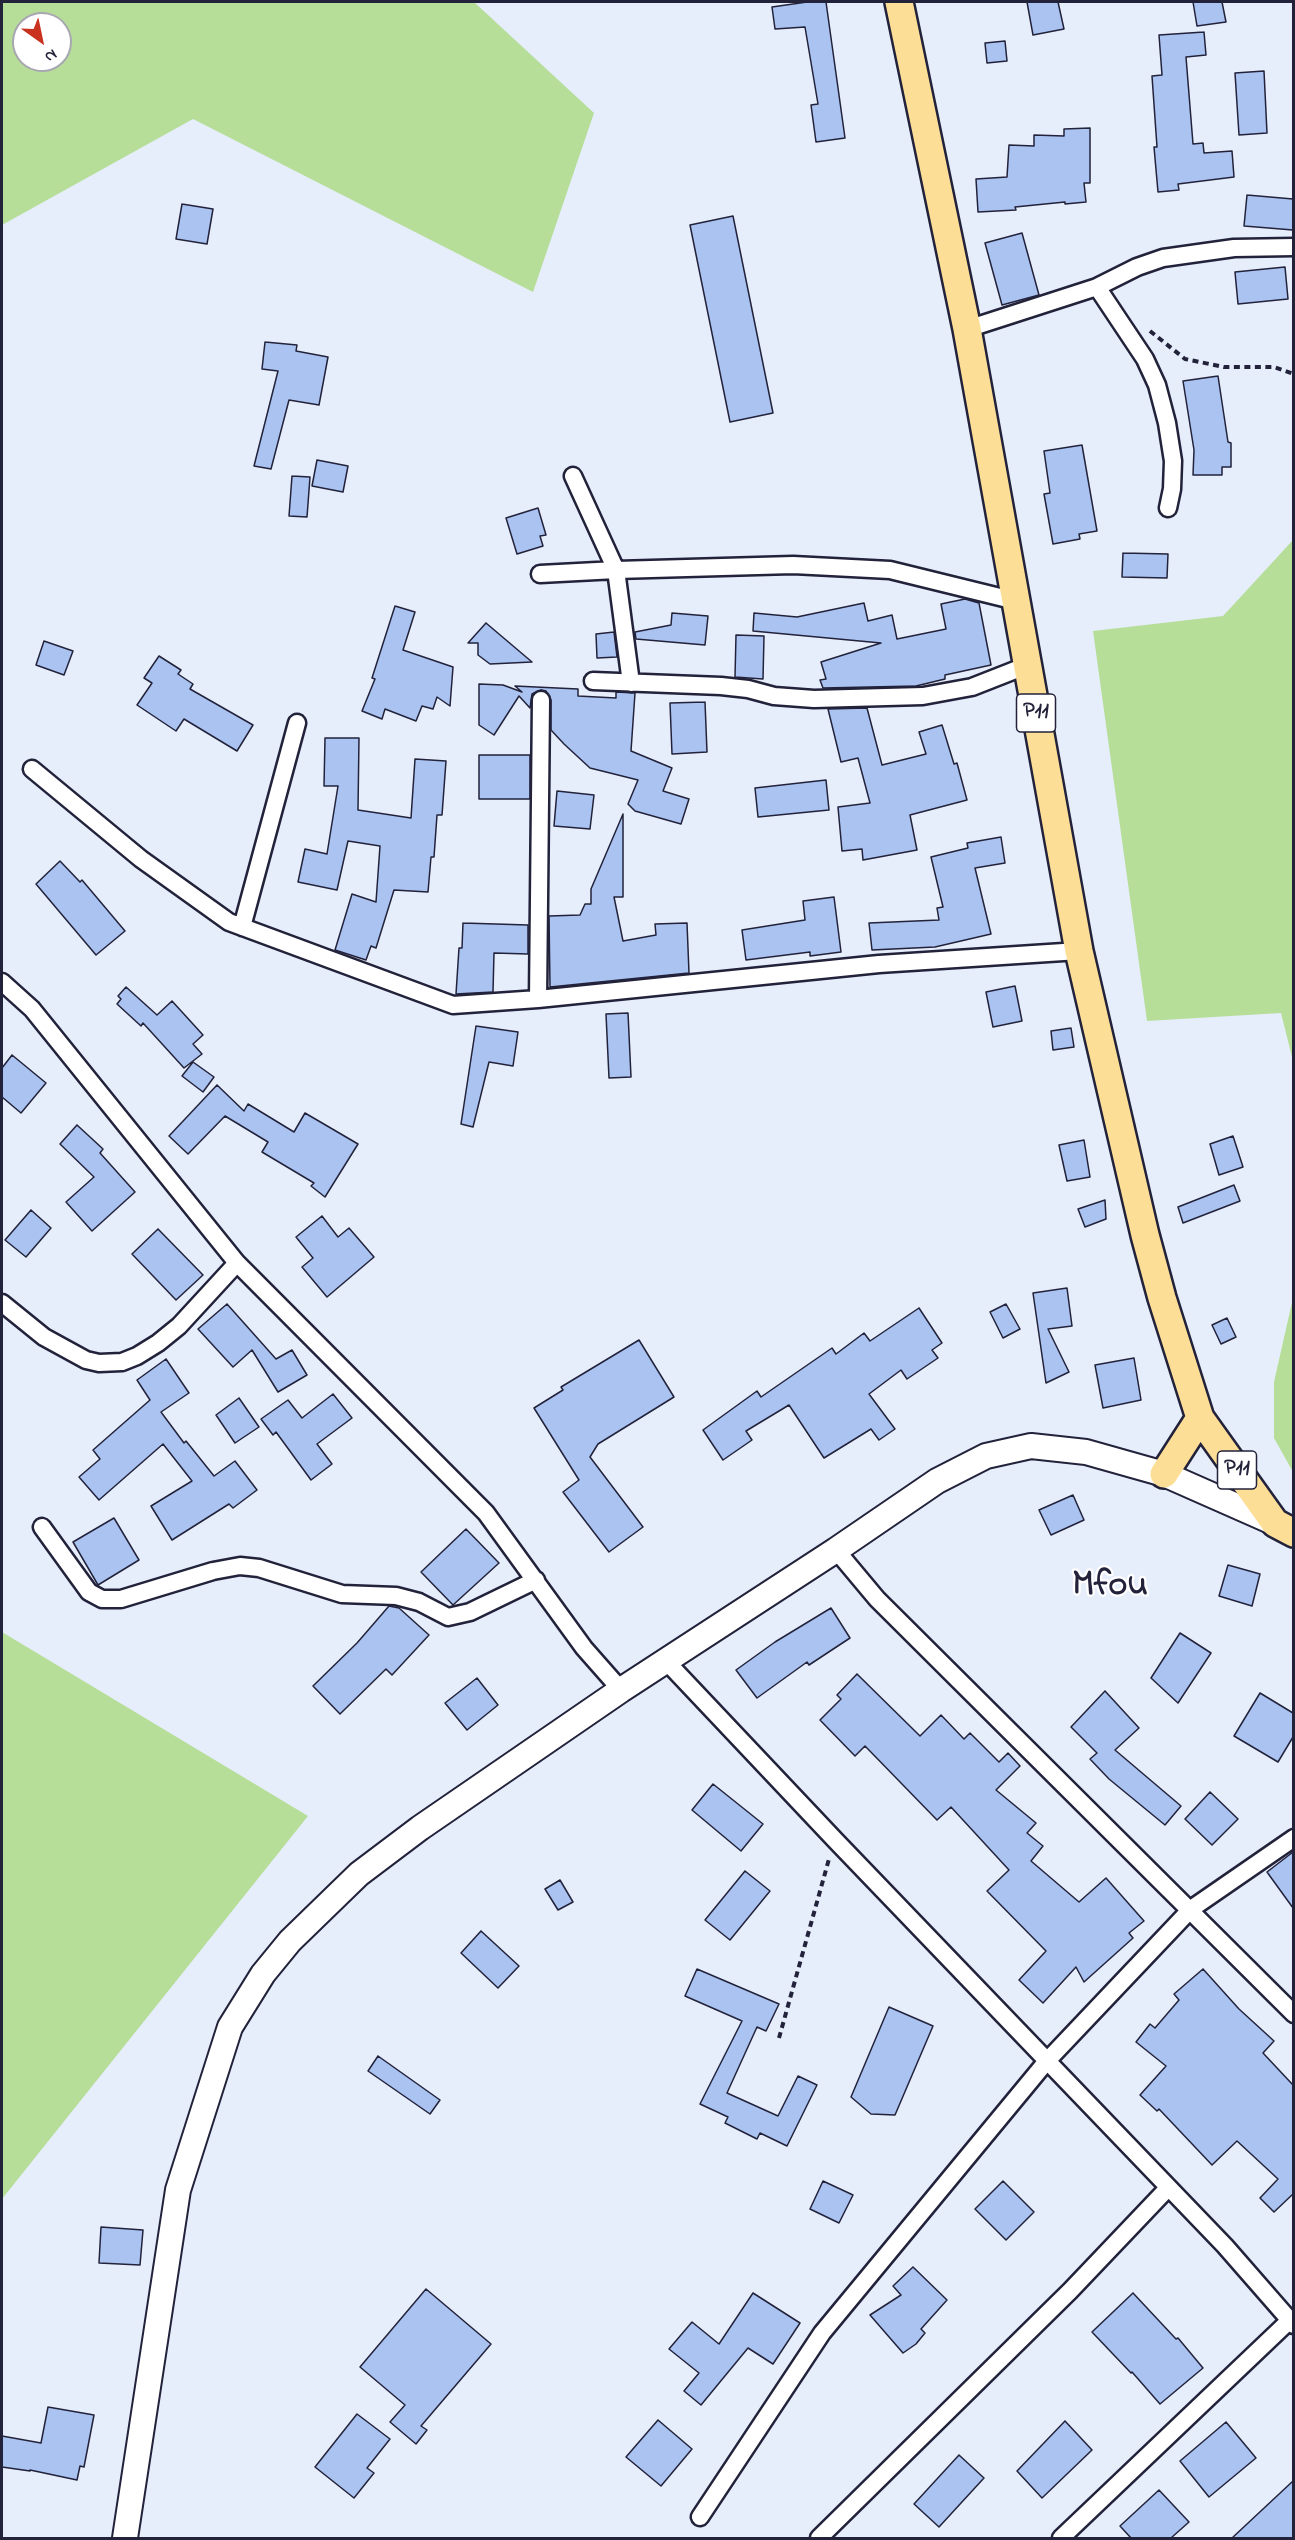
<!DOCTYPE html>
<html>
<head>
<meta charset="utf-8">
<style>
	body { margin:0 }
	#map { position:relative; width:1295px; height:2540px; overflow:hidden; background:#e6edfb; font-family:"Indie Flower",sans-serif }
	canvas { display:block }
	.frame { position:absolute; inset:0; border:3px solid #22223b; pointer-events:none }
	.north { position:absolute; left:12px; top:12px; width:60px; height:60px; box-sizing:border-box; background:#fff; border:2px solid #a7a7b1; border-radius:50%; rotate:147deg; font-size:16px; font-weight:700; line-height:24px; text-align:center; color:#22223b }
	.north::after { content:''; display:block; margin:auto; width:21px; height:27px; background:#c8321e; clip-path:polygon(50% 0,100% 100%,50% 72%,0 100%) }
</style>
</head>
<body>
<div id="map">
<canvas width="1295" height="2540"></canvas>
<div class="frame"></div>
<div class="north">N</div>
</div>
<script>
const ctx = document.querySelector('canvas').getContext('2d');
ctx.lineJoin = 'round';
function paint(path, color) { ctx.fillStyle = color; ctx.fill(path, 'evenodd'); }
const shape = rows => new Path2D(rows.map(r => 'M' + r).join(''));
function stroke(path, color, width, dash) { ctx.strokeStyle = color; ctx.lineWidth = width; ctx.lineCap = dash ? 'butt' : 'round'; ctx.setLineDash(dash || []); ctx.stroke(path); }
function label(font, color, halo, rows, align = 'center') {
  ctx.font = font + ' "Indie Flower",sans-serif'; ctx.lineWidth = 4.5; ctx.setLineDash([]); ctx.textBaseline = 'middle'; ctx.strokeStyle = halo; ctx.fillStyle = color; for (const [text, x, y, turn = 0] of rows) {
    ctx.save(); ctx.translate(x, y); ctx.rotate((+turn || 0) * Math.PI / 180); ctx.textAlign = isNaN(turn) ? turn : align; if (halo) ctx.strokeText(text, 0, 0); ctx.fillText(text, 0, 0); ctx.restore();
  }
}
paint(shape([
	[2,2,474,2,594,113,533,292,193,119,2,225],
	[24,24,60,24,60,60,24,60],
	[1293,540,1293,1061,1281,1013,1147,1021,1093,631,1223,616],
	[1293,1298,1294,1472,1293,1472,1274,1438,1274,1382],
	[2,1632,308,1816,2,2199]
]), '#b6de99');
const building = shape([
	[807,2,826,2,845,138,816,142,811,105,818,104,805,27,775,29,772,7,807,2],
	[1027,2,1058,2,1064,29,1033,35,1027,2],
	[1193,2,1222,2,1226,22,1197,26,1193,2],
	[1204,32,1206,55,1186,57,1193,144,1203,143,1204,153,1232,151,1234,177,1178,184,1179,190,1158,192,1154,147,1157,147,1152,76,1162,75,1159,35,1204,32],
	[1005,41,1007,61,987,63,985,43,1005,41],
	[1264,71,1267,133,1239,135,1235,73,1264,71],
	[1090,128,1090,183,1084,183,1086,202,1065,204,1065,202,1015,207,1016,210,978,212,976,179,1007,177,1009,145,1034,146,1034,135,1064,136,1064,129,1090,128],
	[1247,195,1293,199,1293,230,1244,226,1247,195],
	[182,204,213,209,207,244,176,239,182,204],
	[733,216,773,413,730,422,690,225,733,216],
	[1022,233,1039,295,1002,305,985,243,1022,233],
	[1285,267,1288,299,1238,304,1235,272,1285,267],
	[265,342,297,345,296,351,328,357,319,405,289,400,271,469,254,466,278,371,262,369,265,342],
	[1218,376,1228,442,1231,443,1231,467,1222,467,1222,475,1193,475,1194,450,1183,381,1218,376],
	[1082,445,1097,531,1079,534,1080,539,1053,544,1044,494,1050,493,1044,451,1082,445],
	[317,460,348,466,343,492,312,486,317,460],
	[292,476,310,477,307,517,289,516,292,476],
	[538,508,546,535,540,536,543,546,517,554,506,518,538,508],
	[1123,553,1168,554,1167,578,1122,577,1123,553],
	[965,599,979,603,991,665,945,675,945,679,916,686,823,688,820,680,826,679,821,662,881,643,753,631,754,613,797,617,864,603,868,621,892,615,897,639,946,629,941,604,965,599],
	[395,606,415,612,403,650,453,667,450,706,437,697,433,709,422,706,416,721,385,709,382,719,362,711,375,679,372,678,395,606],
	[672,613,708,616,705,645,636,639,635,632,671,625,672,613],
	[486,623,532,662,490,664,478,655,478,643,468,643,486,623],
	[614,632,617,657,597,658,596,634,614,632],
	[736,635,764,636,763,679,735,677,736,635],
	[44,641,73,651,64,675,36,665,44,641],
	[159,656,181,670,178,674,193,684,190,689,253,725,237,751,184,719,176,731,137,705,152,683,144,678,159,656],
	[479,684,503,685,522,692,515,686,578,689,578,696,616,698,616,692,635,693,631,751,672,768,663,791,689,799,681,824,635,811,628,804,638,780,590,768,564,744,551,730,551,700,546,691,541,690,532,694,530,708,519,696,494,735,479,725,479,684],
	[705,702,707,752,672,754,670,703,705,702],
	[867,708,882,765,926,754,919,732,942,725,954,764,957,763,967,800,910,815,917,850,863,860,862,849,842,851,838,807,870,803,858,758,841,762,828,709,867,708],
	[325,738,359,738,358,810,411,818,415,759,446,761,442,815,437,815,434,857,431,857,428,892,394,890,376,948,371,946,366,960,335,950,352,894,376,902,380,846,348,841,337,890,298,882,305,849,327,854,338,786,324,786,325,738],
	[479,755,530,755,530,799,479,799,479,755],
	[826,780,829,810,758,817,755,788,826,780],
	[557,791,594,795,590,829,554,826,557,791],
	[623,814,623,897,614,897,623,941,656,935,655,924,687,923,689,973,550,987,549,916,580,915,585,904,591,904,591,889,623,814],
	[1001,837,1005,863,975,868,991,934,935,947,872,950,869,923,939,920,937,908,943,907,931,857,968,848,967,843,1001,837],
	[60,861,80,882,82,880,125,931,96,955,36,884,60,861],
	[834,897,841,952,810,956,810,952,746,960,742,930,805,920,803,901,834,897],
	[463,923,528,925,528,954,494,953,493,992,456,994,459,948,462,948,463,923],
	[1015,986,1022,1021,993,1027,986,992,1015,986],
	[126,987,157,1015,172,1001,203,1035,193,1044,202,1054,184,1068,143,1023,141,1026,117,1004,121,999,118,996,126,987],
	[628,1013,631,1077,609,1078,606,1014,628,1013],
	[476,1026,518,1032,513,1066,489,1062,473,1127,461,1124,476,1026],
	[1071,1028,1074,1047,1053,1050,1051,1031,1071,1028],
	[12,1055,46,1083,21,1113,2,1097,2,1068,12,1055],
	[193,1062,214,1077,203,1092,182,1076,193,1062],
	[217,1085,244,1111,248,1104,294,1132,305,1113,358,1144,325,1197,311,1186,314,1183,262,1152,268,1142,225,1116,188,1154,169,1136,217,1085],
	[77,1125,103,1149,100,1153,135,1192,92,1231,66,1202,94,1177,60,1144,77,1125],
	[1233,1136,1243,1167,1219,1175,1210,1144,1233,1136],
	[1084,1140,1090,1177,1067,1181,1059,1145,1084,1140],
	[1234,1185,1240,1201,1183,1223,1178,1207,1234,1185],
	[1105,1200,1106,1219,1085,1227,1078,1209,1105,1200],
	[31,1210,51,1228,26,1257,5,1240,31,1210],
	[322,1216,338,1237,349,1228,374,1257,327,1297,302,1267,313,1258,296,1237,322,1216],
	[158,1229,203,1275,176,1300,132,1254,158,1229],
	[1067,1288,1072,1326,1048,1329,1069,1372,1046,1383,1033,1293,1067,1288],
	[227,1304,276,1359,292,1350,307,1375,278,1392,252,1350,233,1367,198,1329,227,1304],
	[1006,1304,1020,1329,1003,1338,990,1312,1006,1304],
	[919,1308,942,1343,932,1350,938,1358,907,1379,901,1370,869,1394,895,1429,879,1440,871,1429,824,1458,789,1405,746,1431,752,1440,723,1460,703,1430,757,1391,761,1397,832,1348,836,1354,864,1333,870,1341,919,1308],
	[1227,1318,1236,1337,1221,1344,1212,1325,1227,1318],
	[639,1340,674,1397,598,1444,590,1457,643,1527,609,1552,563,1492,579,1480,534,1408,563,1390,561,1387,639,1340],
	[1134,1358,1141,1400,1103,1408,1095,1365,1134,1358],
	[166,1359,189,1393,161,1412,184,1443,186,1441,214,1476,235,1461,257,1490,233,1508,229,1504,172,1540,151,1506,192,1481,163,1444,99,1500,79,1477,100,1459,93,1450,150,1400,137,1380,166,1359],
	[333,1394,352,1418,317,1444,332,1464,311,1480,276,1432,273,1435,261,1419,288,1400,302,1418,333,1394],
	[239,1398,259,1427,235,1443,216,1415,239,1398],
	[1073,1495,1084,1520,1051,1535,1039,1510,1073,1495],
	[114,1518,139,1560,98,1585,73,1542,114,1518],
	[466,1529,499,1563,453,1605,421,1572,466,1529],
	[1228,1565,1260,1574,1252,1606,1219,1596,1228,1565],
	[389,1606,399,1608,429,1635,392,1675,386,1669,340,1714,313,1686,357,1643,389,1606],
	[831,1608,850,1638,809,1665,807,1662,757,1698,736,1670,775,1642,831,1608],
	[1180,1633,1211,1653,1178,1703,1151,1678,1180,1633],
	[857,1674,920,1736,941,1715,964,1739,970,1733,999,1762,1008,1753,1020,1766,996,1790,1036,1823,1027,1833,1043,1846,1031,1861,1079,1902,1106,1878,1144,1921,1129,1933,1133,1938,1084,1982,1076,1967,1043,2003,1019,1980,1046,1951,987,1891,1009,1870,951,1807,937,1820,865,1746,855,1756,820,1720,841,1699,837,1695,857,1674],
	[477,1678,498,1705,467,1730,445,1703,477,1678],
	[1105,1691,1139,1728,1115,1750,1181,1806,1165,1825,1109,1779,1090,1759,1097,1753,1071,1727,1105,1691],
	[1260,1693,1293,1713,1293,1737,1278,1762,1234,1736,1260,1693],
	[713,1784,763,1824,741,1851,692,1810,713,1784],
	[1210,1792,1238,1819,1212,1845,1185,1819,1210,1792],
	[1293,1852,1293,1908,1267,1872,1293,1852],
	[745,1871,770,1891,730,1940,705,1920,745,1871],
	[560,1880,573,1902,558,1910,545,1889,560,1880],
	[481,1931,519,1966,498,1988,461,1953,481,1931],
	[697,1969,779,2004,766,2031,757,2027,727,2093,778,2116,798,2076,817,2085,787,2146,760,2133,757,2139,725,2123,728,2117,700,2104,742,2021,685,1996,697,1969],
	[1203,1969,1239,2009,1274,2041,1263,2053,1293,2085,1293,2194,1274,2212,1260,2198,1278,2179,1237,2141,1212,2165,1159,2109,1157,2111,1140,2095,1166,2066,1136,2042,1150,2024,1155,2028,1179,2000,1174,1994,1203,1969],
	[889,2007,933,2026,895,2115,871,2114,851,2097,889,2007],
	[378,2056,440,2100,430,2114,368,2071,378,2056],
	[823,2181,853,2195,839,2223,810,2209,823,2181],
	[1003,2181,1034,2212,1006,2240,975,2209,1003,2181],
	[101,2227,143,2230,140,2265,99,2263,101,2227],
	[913,2267,947,2300,921,2329,925,2333,916,2344,903,2353,870,2315,901,2295,893,2286,913,2267],
	[426,2289,491,2344,421,2426,427,2430,416,2444,390,2422,405,2405,360,2367,426,2289],
	[753,2293,800,2323,773,2364,748,2348,701,2405,684,2391,699,2373,669,2349,692,2322,719,2344,753,2293],
	[1133,2293,1176,2339,1178,2338,1203,2368,1160,2404,1132,2372,1131,2373,1092,2332,1133,2293],
	[48,2407,94,2415,84,2467,80,2466,77,2480,30,2470,30,2471,2,2467,2,2436,41,2443,48,2407],
	[357,2414,390,2439,367,2468,374,2473,354,2498,315,2467,357,2414],
	[658,2420,692,2449,661,2486,626,2457,658,2420],
	[1065,2421,1092,2450,1042,2498,1017,2471,1065,2421],
	[1226,2422,1256,2458,1209,2497,1180,2461,1226,2422],
	[959,2455,984,2478,939,2527,914,2504,959,2455],
	[1293,2481,1293,2538,1232,2538,1293,2481],
	[1159,2490,1189,2522,1171,2538,1131,2538,1120,2526,1159,2490]
]);
paint(building, '#aac3f1');
stroke(building, '#22223b', 1.5);
const minor = shape([
	[1097,287,1145,359,1157,385,1167,423,1173,461,1172,489,1168,508],
	[967,329,1097,287,1137,267,1163,258,1234,248,1294,247],
	[573,476,616,570,631,683],
	[540,574,616,570,793,565,890,570,1016,601],
	[593,681,721,686,748,689,774,696,814,699,923,696,972,687,1028,665],
	[32,769,141,859,229,922,453,1005,538,999,879,964,1079,951],
	[242,927,297,723],
	[2,982,32,1009,237,1263,486,1513,584,1648,621,1690],
	[538,999,541,700],
	[2,1303,44,1337,86,1360,99,1363,122,1362,137,1356,158,1343,179,1326,237,1263],
	[42,1527,89,1592,102,1599,121,1599,213,1571,240,1566,259,1568,342,1594,396,1596,419,1602,448,1617,470,1612,536,1580],
	[836,1550,877,1599,1294,2014],
	[666,1661,836,1841,1225,2246,1294,2325],
	[700,2517,822,2333,1046,2062,1191,1909,1294,1838],
	[819,2538,1070,2291,1168,2188],
	[1061,2538,1289,2321]
]);
const secondary = shape([
	[125,2538,178,2190,230,2027,263,1974,290,1941,359,1874,420,1828,621,1690,836,1550,937,1481,986,1456,1031,1446,1086,1452,1164,1474,1275,1523]
]);
const primary = shape([
	[899,2,967,329,1079,951,1145,1235,1162,1298,1200,1418,1275,1523,1294,1533],
	[1164,1474,1200,1418]
]);
stroke(minor, '#22223b', 21);
stroke(secondary, '#22223b', 28);
stroke(primary, '#22223b', 32);
stroke(shape([
	[1150,331,1185,359,1224,367,1274,367,1294,374],
	[779,2038,829,1859]
]), '#22223b', 4, [6, 4.5]);
stroke(minor, '#fff', 16);
stroke(secondary, '#fff', 24);
stroke(primary, '#fdde96', 27);
for (const [x, y, w] of [
	[1036,713,39],
	[1237,1470,39]
]) { const box = new Path2D(); box.roundRect(x - w / 2, y - 19, w, 38, 4.5); ctx.fillStyle = '#fff'; ctx.fill(box); stroke(box, '#22223b', 1.5); }
label('bold 22px', '#22223b', null, [
	["P11",1036,713],
	["P11",1237,1470]
]);
label('bold 36px', '#22223b', '#fff', [
	["Mfou",1110,1588]
]);
</script>
</body>
</html>
